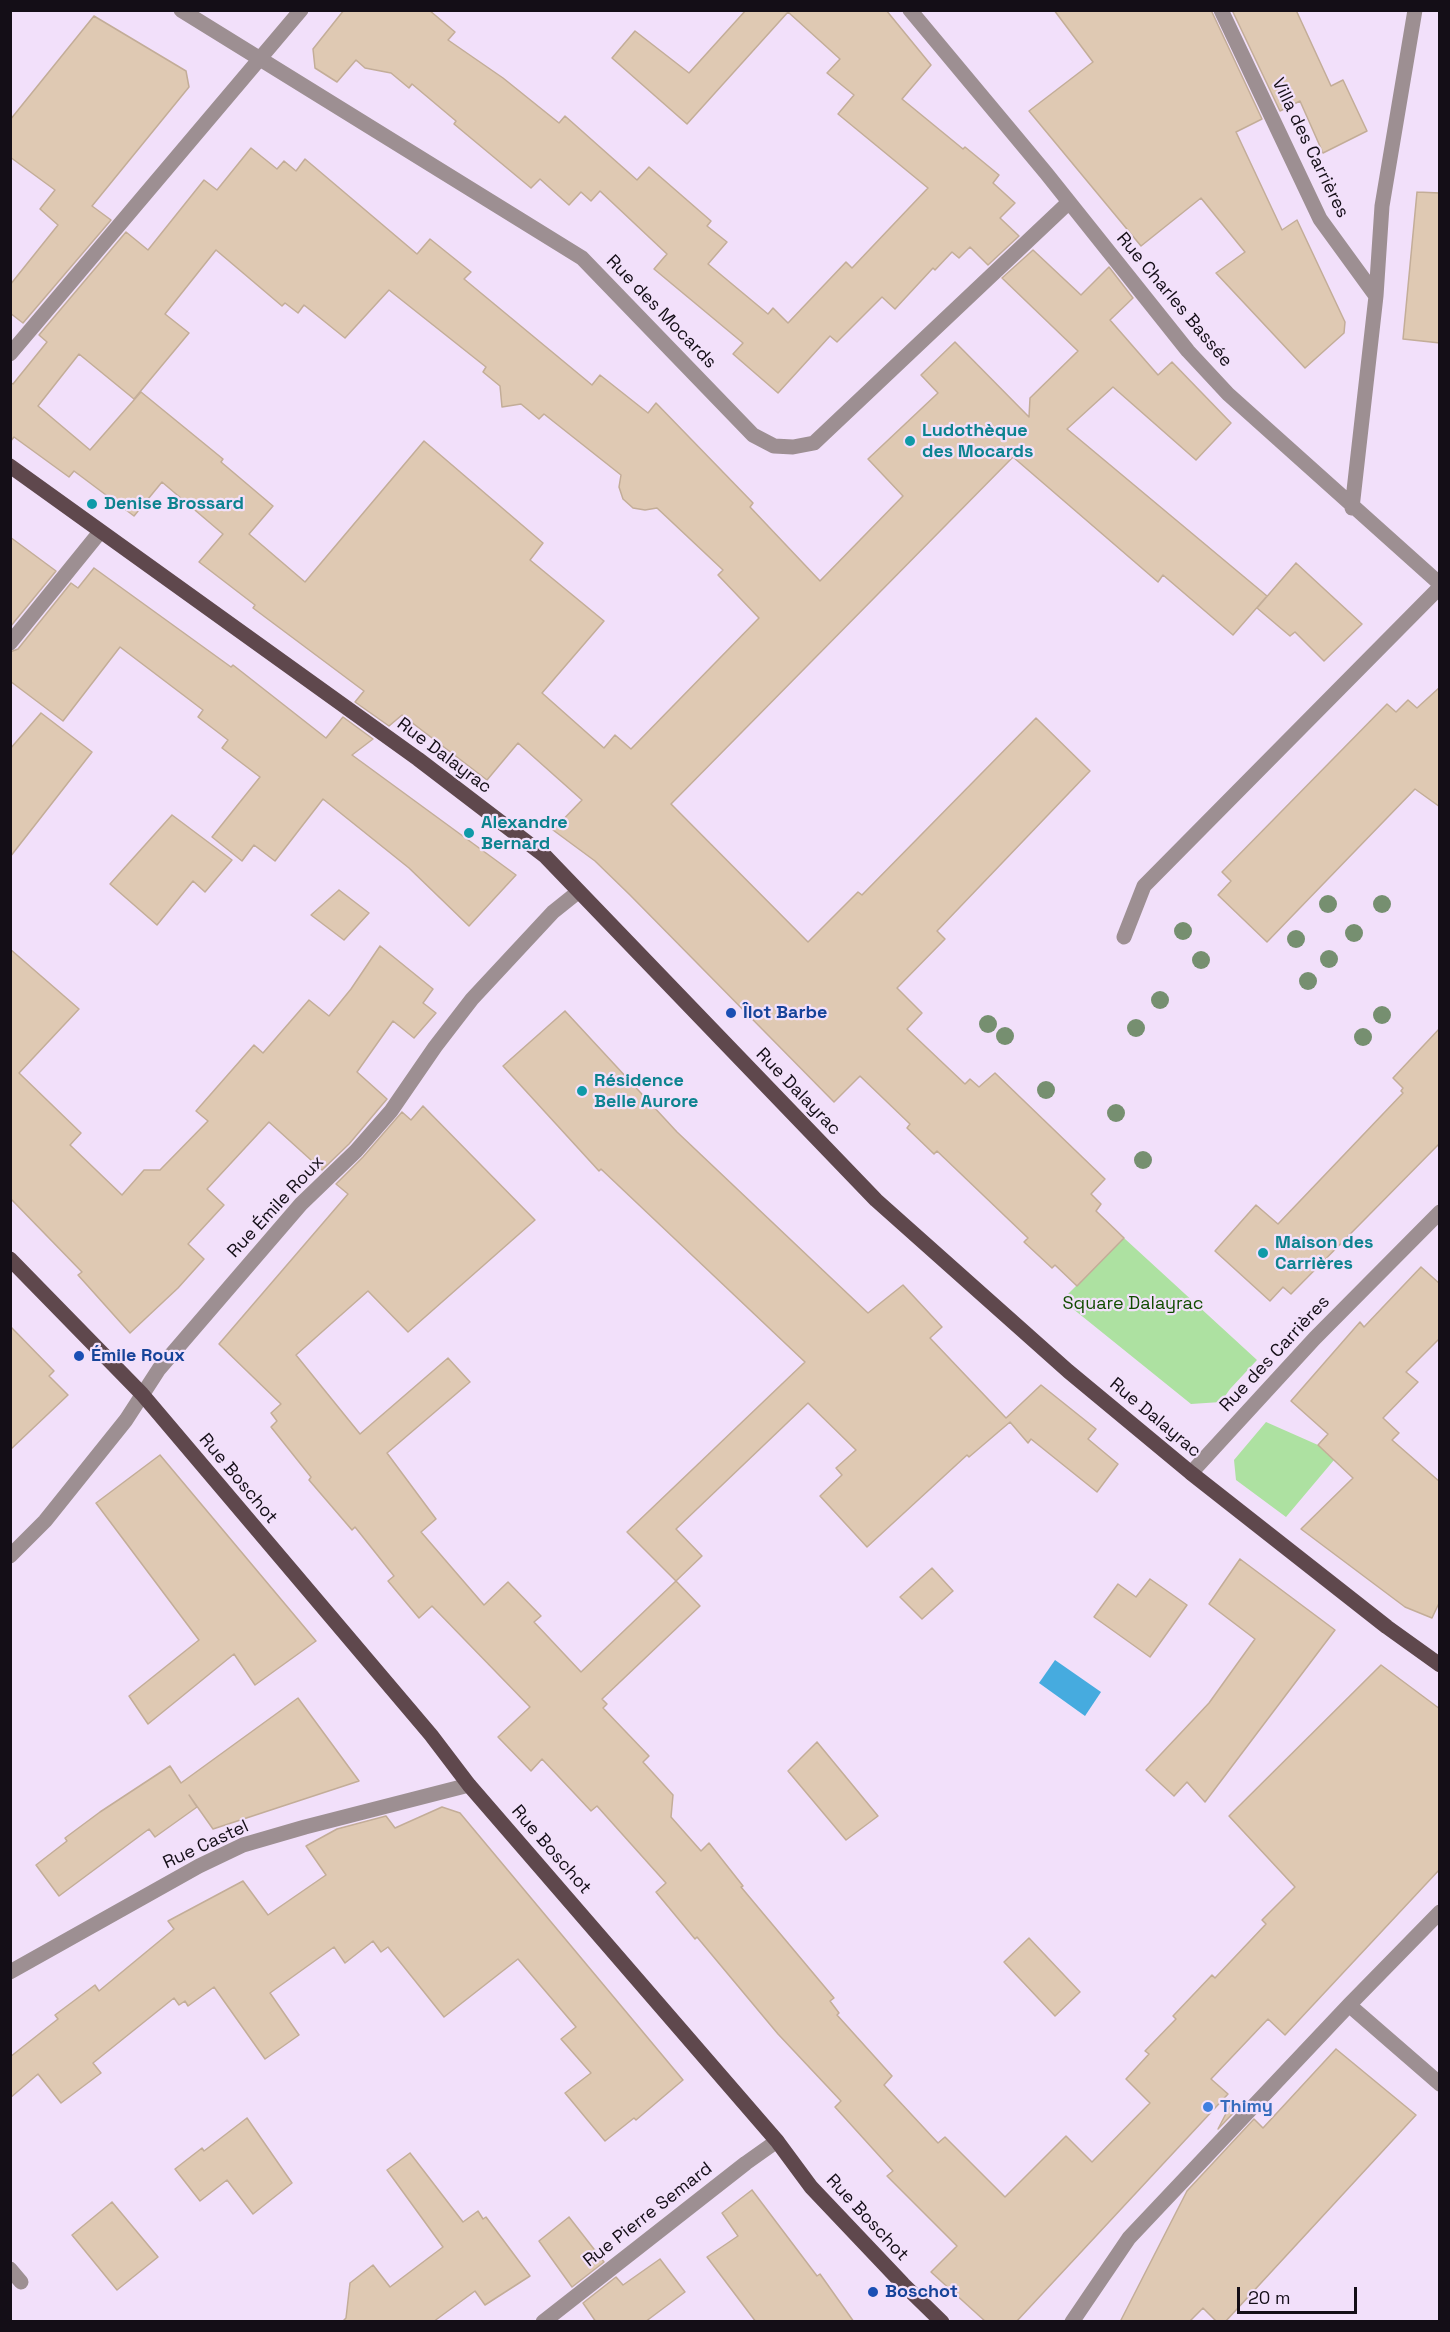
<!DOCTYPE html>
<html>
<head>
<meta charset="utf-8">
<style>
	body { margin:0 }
	#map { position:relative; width:1450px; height:2332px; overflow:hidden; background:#f2e0fa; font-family:"Space Grotesk",sans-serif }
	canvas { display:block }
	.frame { position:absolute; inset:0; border:12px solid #140e17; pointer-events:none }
	.scale { position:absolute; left:1237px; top:2287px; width:120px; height:27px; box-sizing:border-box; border:3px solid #140e17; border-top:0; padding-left:8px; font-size:18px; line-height:21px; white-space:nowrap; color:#140e17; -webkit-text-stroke:4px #f2e0fa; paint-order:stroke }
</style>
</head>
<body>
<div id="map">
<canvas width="1450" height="2332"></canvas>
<div class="frame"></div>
<div class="scale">20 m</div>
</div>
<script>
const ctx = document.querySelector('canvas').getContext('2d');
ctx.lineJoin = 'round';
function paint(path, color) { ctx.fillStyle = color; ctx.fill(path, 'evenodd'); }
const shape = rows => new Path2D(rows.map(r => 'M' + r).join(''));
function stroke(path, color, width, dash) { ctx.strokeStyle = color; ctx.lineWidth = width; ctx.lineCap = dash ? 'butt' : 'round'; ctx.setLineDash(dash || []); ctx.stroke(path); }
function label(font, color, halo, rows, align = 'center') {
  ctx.font = font + ' "Space Grotesk",sans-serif'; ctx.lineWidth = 4.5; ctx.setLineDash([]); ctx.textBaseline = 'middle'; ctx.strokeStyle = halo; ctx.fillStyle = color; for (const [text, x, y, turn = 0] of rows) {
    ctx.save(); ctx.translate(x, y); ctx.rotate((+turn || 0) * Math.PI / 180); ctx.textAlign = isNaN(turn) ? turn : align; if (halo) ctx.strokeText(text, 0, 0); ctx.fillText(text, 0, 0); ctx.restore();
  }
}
paint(shape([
	[1124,1238,1257,1360,1230,1389,1221,1402,1191,1404,1062,1300],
	[1266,1422,1318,1445,1334,1460,1286,1517,1236,1480,1234,1460]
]), '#ade1a1');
paint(shape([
	[1055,1660,1101,1692,1085,1716,1039,1683]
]), '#46abdf');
const building = shape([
	[344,10,429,10,455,32,448,40,503,78,559,123,565,116,637,180,649,167,711,221,707,226,727,242,708,264,768,314,773,308,788,323,846,262,852,268,928,188,838,114,854,95,827,73,840,59,788,12,687,124,612,58,635,31,689,73,746,10,886,10,931,65,902,99,963,149,965,147,999,175,993,183,1015,203,1000,218,1019,236,988,265,970,247,959,258,952,252,935,270,933,268,895,309,882,297,837,342,830,336,778,393,733,354,743,343,654,269,667,254,600,191,591,201,581,192,569,205,540,179,531,188,454,124,456,121,412,84,409,88,391,73,365,68,356,60,337,82,315,68,313,49,344,10],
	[1054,10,1211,10,1262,119,1236,132,1282,230,1297,220,1345,322,1344,333,1305,368,1216,273,1245,252,1201,198,1141,246,1029,111,1093,62,1054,10],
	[1232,10,1296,10,1331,86,1343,80,1367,131,1323,153,1300,101,1280,111,1232,10],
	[94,16,186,71,189,87,92,206,111,220,23,323,10,313,10,285,58,225,40,209,55,190,10,157,10,120,94,16],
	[251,148,277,169,284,161,296,171,305,159,417,254,430,239,471,272,464,279,592,385,600,375,648,413,656,403,753,503,750,507,820,581,903,496,868,459,938,393,921,375,955,342,1029,417,1030,398,1078,351,1002,278,1033,250,1081,295,1109,267,1133,298,1110,320,1158,375,1172,362,1231,423,1196,460,1113,387,1067,429,1267,596,1233,635,1163,575,1158,582,1013,457,671,804,808,942,858,892,862,895,1036,718,1090,771,937,931,945,939,897,988,922,1013,907,1029,965,1084,970,1079,979,1087,995,1073,1105,1179,1091,1194,1101,1204,1096,1211,1124,1238,1077,1286,1055,1265,1052,1268,1024,1242,1028,1238,937,1151,934,1154,907,1128,910,1124,860,1076,834,1102,630,895,595,861,553,830,582,800,518,743,487,780,402,715,389,726,355,702,364,691,253,608,255,605,199,562,223,534,162,482,134,516,74,471,69,477,14,437,10,442,10,382,13,384,47,342,39,335,126,232,148,250,204,180,217,190,251,148],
	[216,250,282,306,285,303,298,313,304,305,345,338,389,290,486,367,483,372,500,386,502,407,521,404,539,419,544,414,621,475,619,487,623,499,633,508,645,510,657,508,723,570,718,575,759,618,631,749,615,735,604,748,542,693,604,621,530,560,543,543,424,441,305,582,249,534,273,506,221,462,223,459,141,392,90,450,38,406,79,354,134,399,189,333,165,314,216,250],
	[1417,192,1440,193,1440,343,1403,339,1417,192],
	[10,537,56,571,10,627,10,537],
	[1296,563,1362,624,1324,661,1295,632,1290,636,1257,608,1296,563],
	[94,568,231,667,233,665,326,738,343,717,373,739,352,755,516,875,469,926,409,868,323,799,275,861,254,845,242,861,212,837,260,777,222,748,228,740,198,717,203,710,120,647,63,721,10,681,10,652,18,649,71,583,78,588,94,568],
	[1440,687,1440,807,1415,789,1267,942,1218,895,1231,881,1222,872,1387,704,1396,712,1408,700,1417,708,1440,687],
	[41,713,92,752,10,857,10,749,41,713],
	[172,815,232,860,205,892,193,881,157,925,110,884,172,815],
	[339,890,369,913,344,940,311,915,339,890],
	[380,946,433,989,423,1003,436,1013,414,1038,393,1021,357,1072,387,1099,349,1144,322,1170,269,1122,207,1189,224,1205,188,1244,204,1259,178,1288,130,1333,78,1275,82,1272,10,1198,10,949,79,1009,19,1073,81,1133,70,1145,122,1195,144,1170,160,1170,208,1121,196,1111,254,1045,263,1053,309,1000,329,1016,351,989,380,946],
	[565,1011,677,1132,868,1313,903,1285,942,1327,930,1338,1006,1418,1041,1385,1096,1429,1088,1439,1118,1464,1097,1492,1031,1439,1028,1443,1010,1422,969,1457,967,1455,867,1547,820,1496,842,1475,836,1468,856,1450,808,1403,676,1529,702,1556,676,1581,627,1532,805,1362,601,1169,599,1171,503,1066,565,1011],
	[1440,1028,1440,1143,1291,1294,1283,1287,1270,1301,1215,1251,1256,1205,1278,1224,1403,1093,1401,1091,1403,1088,1393,1078,1440,1028],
	[423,1106,535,1220,408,1332,368,1291,296,1355,360,1434,448,1358,470,1382,387,1453,436,1519,421,1532,484,1605,508,1582,541,1616,534,1622,581,1672,676,1581,700,1606,602,1699,607,1704,603,1708,649,1756,643,1762,673,1795,671,1817,701,1851,709,1843,743,1886,741,1887,834,1998,830,2001,839,2013,837,2015,892,2076,884,2085,938,2143,945,2137,1005,2197,1066,2136,1092,2162,1150,2103,1126,2079,1149,2054,1145,2051,1176,2019,1173,2016,1212,1975,1215,1978,1266,1924,1262,1920,1295,1887,1229,1816,1381,1665,1440,1709,1440,1869,1285,2035,1268,2019,1211,2079,1228,2094,1016,2322,986,2322,931,2272,957,2246,887,2176,893,2171,835,2107,841,2101,778,2034,697,1937,695,1939,656,1892,666,1883,597,1806,591,1811,542,1759,531,1771,498,1737,530,1707,432,1606,419,1618,388,1581,394,1576,355,1527,352,1530,309,1480,311,1477,271,1427,277,1421,271,1413,281,1404,219,1344,348,1194,336,1184,363,1157,402,1112,411,1120,423,1106],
	[1421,1267,1440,1284,1440,1338,1406,1372,1418,1382,1383,1418,1399,1433,1392,1440,1440,1482,1440,1601,1432,1618,1405,1607,1301,1529,1353,1478,1318,1445,1328,1434,1291,1401,1360,1322,1364,1327,1421,1267],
	[10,1326,54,1371,49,1376,68,1395,10,1450,10,1326],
	[160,1455,316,1641,255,1685,234,1654,148,1724,129,1696,199,1640,96,1503,160,1455],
	[1240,1559,1335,1630,1205,1802,1187,1782,1174,1796,1146,1770,1209,1703,1255,1639,1209,1604,1240,1559],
	[932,1568,953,1591,922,1619,900,1597,932,1568],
	[1150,1579,1187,1605,1150,1657,1094,1617,1118,1584,1136,1597,1150,1579],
	[298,1698,359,1781,213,1829,189,1795,197,1807,155,1837,149,1829,59,1896,36,1865,67,1841,65,1838,100,1812,170,1766,181,1783,298,1698],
	[817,1742,878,1816,846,1840,788,1771,817,1742],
	[442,1807,460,1813,683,2080,636,2120,634,2118,605,2141,565,2093,591,2073,561,2039,576,2027,518,1959,444,2017,388,1947,381,1952,373,1941,345,1963,334,1947,270,1993,299,2035,265,2059,214,1987,188,2006,185,2001,179,2005,174,1998,93,2063,101,2073,61,2103,38,2074,10,2098,10,2057,58,2019,55,2015,95,1985,99,1991,174,1929,168,1921,243,1881,268,1915,326,1875,306,1846,337,1829,386,1816,395,1828,442,1807],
	[1029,1938,1080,1992,1055,2016,1004,1962,1029,1938],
	[1336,2049,1416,2115,1225,2322,1217,2322,1203,2308,1189,2322,1120,2322,1187,2191,1254,2119,1263,2128,1336,2049],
	[1233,2100,1240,2106,1218,2129,1233,2100],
	[247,2118,292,2183,253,2214,227,2180,200,2201,175,2169,202,2148,204,2151,247,2118],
	[410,2153,463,2222,478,2211,483,2219,486,2217,530,2276,485,2305,475,2291,433,2322,342,2322,346,2318,350,2283,373,2265,390,2287,443,2247,387,2170,410,2153],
	[752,2190,817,2276,820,2274,854,2322,756,2322,707,2257,738,2236,722,2213,752,2190],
	[112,2202,158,2257,117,2290,72,2235,112,2202],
	[569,2217,604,2262,572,2287,539,2241,569,2217],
	[660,2259,685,2292,645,2322,596,2322,583,2303,616,2277,623,2285,660,2259]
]);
paint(building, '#dfc9b3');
stroke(building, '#c3ad98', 1.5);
stroke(shape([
	[181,10,582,258,753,435,774,446,793,447,814,443,1068,203],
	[910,10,1046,173,1188,351,1228,394,1440,584],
	[1221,10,1320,219,1376,296],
	[10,354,301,10],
	[1352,508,1376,296,1382,206,1415,10],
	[10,643,100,532],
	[1124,937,1144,886,1440,587],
	[1191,1473,1315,1338,1440,1212],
	[10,1556,45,1521,126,1420,159,1369,301,1204,356,1151,391,1111,435,1047,472,999,553,912,578,892],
	[10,1972,199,1866,243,1845,305,1827,469,1785],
	[1349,2005,1440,2084],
	[10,2269,21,2282],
	[543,2322,746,2163,777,2141],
	[1072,2322,1129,2238,1349,2005,1440,1912]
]), '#9d8f92', 15);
stroke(shape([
	[10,466,418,759,545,856,876,1200,1068,1371,1191,1473,1387,1627,1440,1665],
	[10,1259,142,1394,431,1735,469,1785,777,2141,811,2187,903,2284,942,2322]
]), '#5f484d', 15);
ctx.fillStyle = '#768f70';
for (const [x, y] of [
	[1328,904],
	[1382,904],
	[1183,931],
	[1354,933],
	[1296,939],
	[1329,959],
	[1201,960],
	[1308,981],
	[1160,1000],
	[1382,1015],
	[988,1024],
	[1136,1028],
	[1005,1036],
	[1363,1037],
	[1046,1090],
	[1116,1113],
	[1143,1160]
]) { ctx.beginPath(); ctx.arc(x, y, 9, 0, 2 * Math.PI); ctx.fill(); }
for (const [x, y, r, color] of [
	[910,441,6,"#0f9aa8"],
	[92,504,6,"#0f9aa8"],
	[469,833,6,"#0f9aa8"],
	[731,1013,6,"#1a4fb4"],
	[582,1091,6,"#0f9aa8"],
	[1263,1253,6,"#0f9aa8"],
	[79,1356,6,"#1a4fb4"],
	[1208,2107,6,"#3f7fe0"],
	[873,2292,6,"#1a4fb4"]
]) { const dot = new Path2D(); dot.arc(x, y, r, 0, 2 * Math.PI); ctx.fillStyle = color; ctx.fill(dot); stroke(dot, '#f2e0fa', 2); }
label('18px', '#140e17', '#f2e0fa', [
	["Villa des Carrières",1310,148,64],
	["Rue Charles Bassée",1174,300,50],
	["Rue des Mocards",661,312,46],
	["Rue Dalayrac",444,756,37],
	["Rue Dalayrac",798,1092,46],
	["Rue Émile Roux",276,1207,-47],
	["Rue des Carrières",1275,1354,-47],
	["Rue Dalayrac",1155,1418,40],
	["Rue Boschot",238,1479,50],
	["Rue Castel",206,1845,-25],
	["Rue Boschot",551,1850,49],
	["Rue Pierre Semard",648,2215,-38],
	["Rue Boschot",867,2218,47]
]);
label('bold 18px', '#0d838f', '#f2e0fa', [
	["Ludothèque",922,431],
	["des Mocards",922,452],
	["Denise Brossard",104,504],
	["Alexandre",481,823],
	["Bernard",481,844],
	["Résidence",594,1081],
	["Belle Aurore",594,1102],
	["Maison des",1275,1243],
	["Carrières",1275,1264]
], 'left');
label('bold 18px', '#164399', '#f2e0fa', [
	["Îlot Barbe",743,1013],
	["Émile Roux",91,1356],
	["Boschot",885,2292]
], 'left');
label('18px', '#114c00', '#f2e0fa', [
	["Square Dalayrac",1133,1304]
]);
label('bold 18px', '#366cbe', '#f2e0fa', [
	["Thimy",1220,2107]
], 'left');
</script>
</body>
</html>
